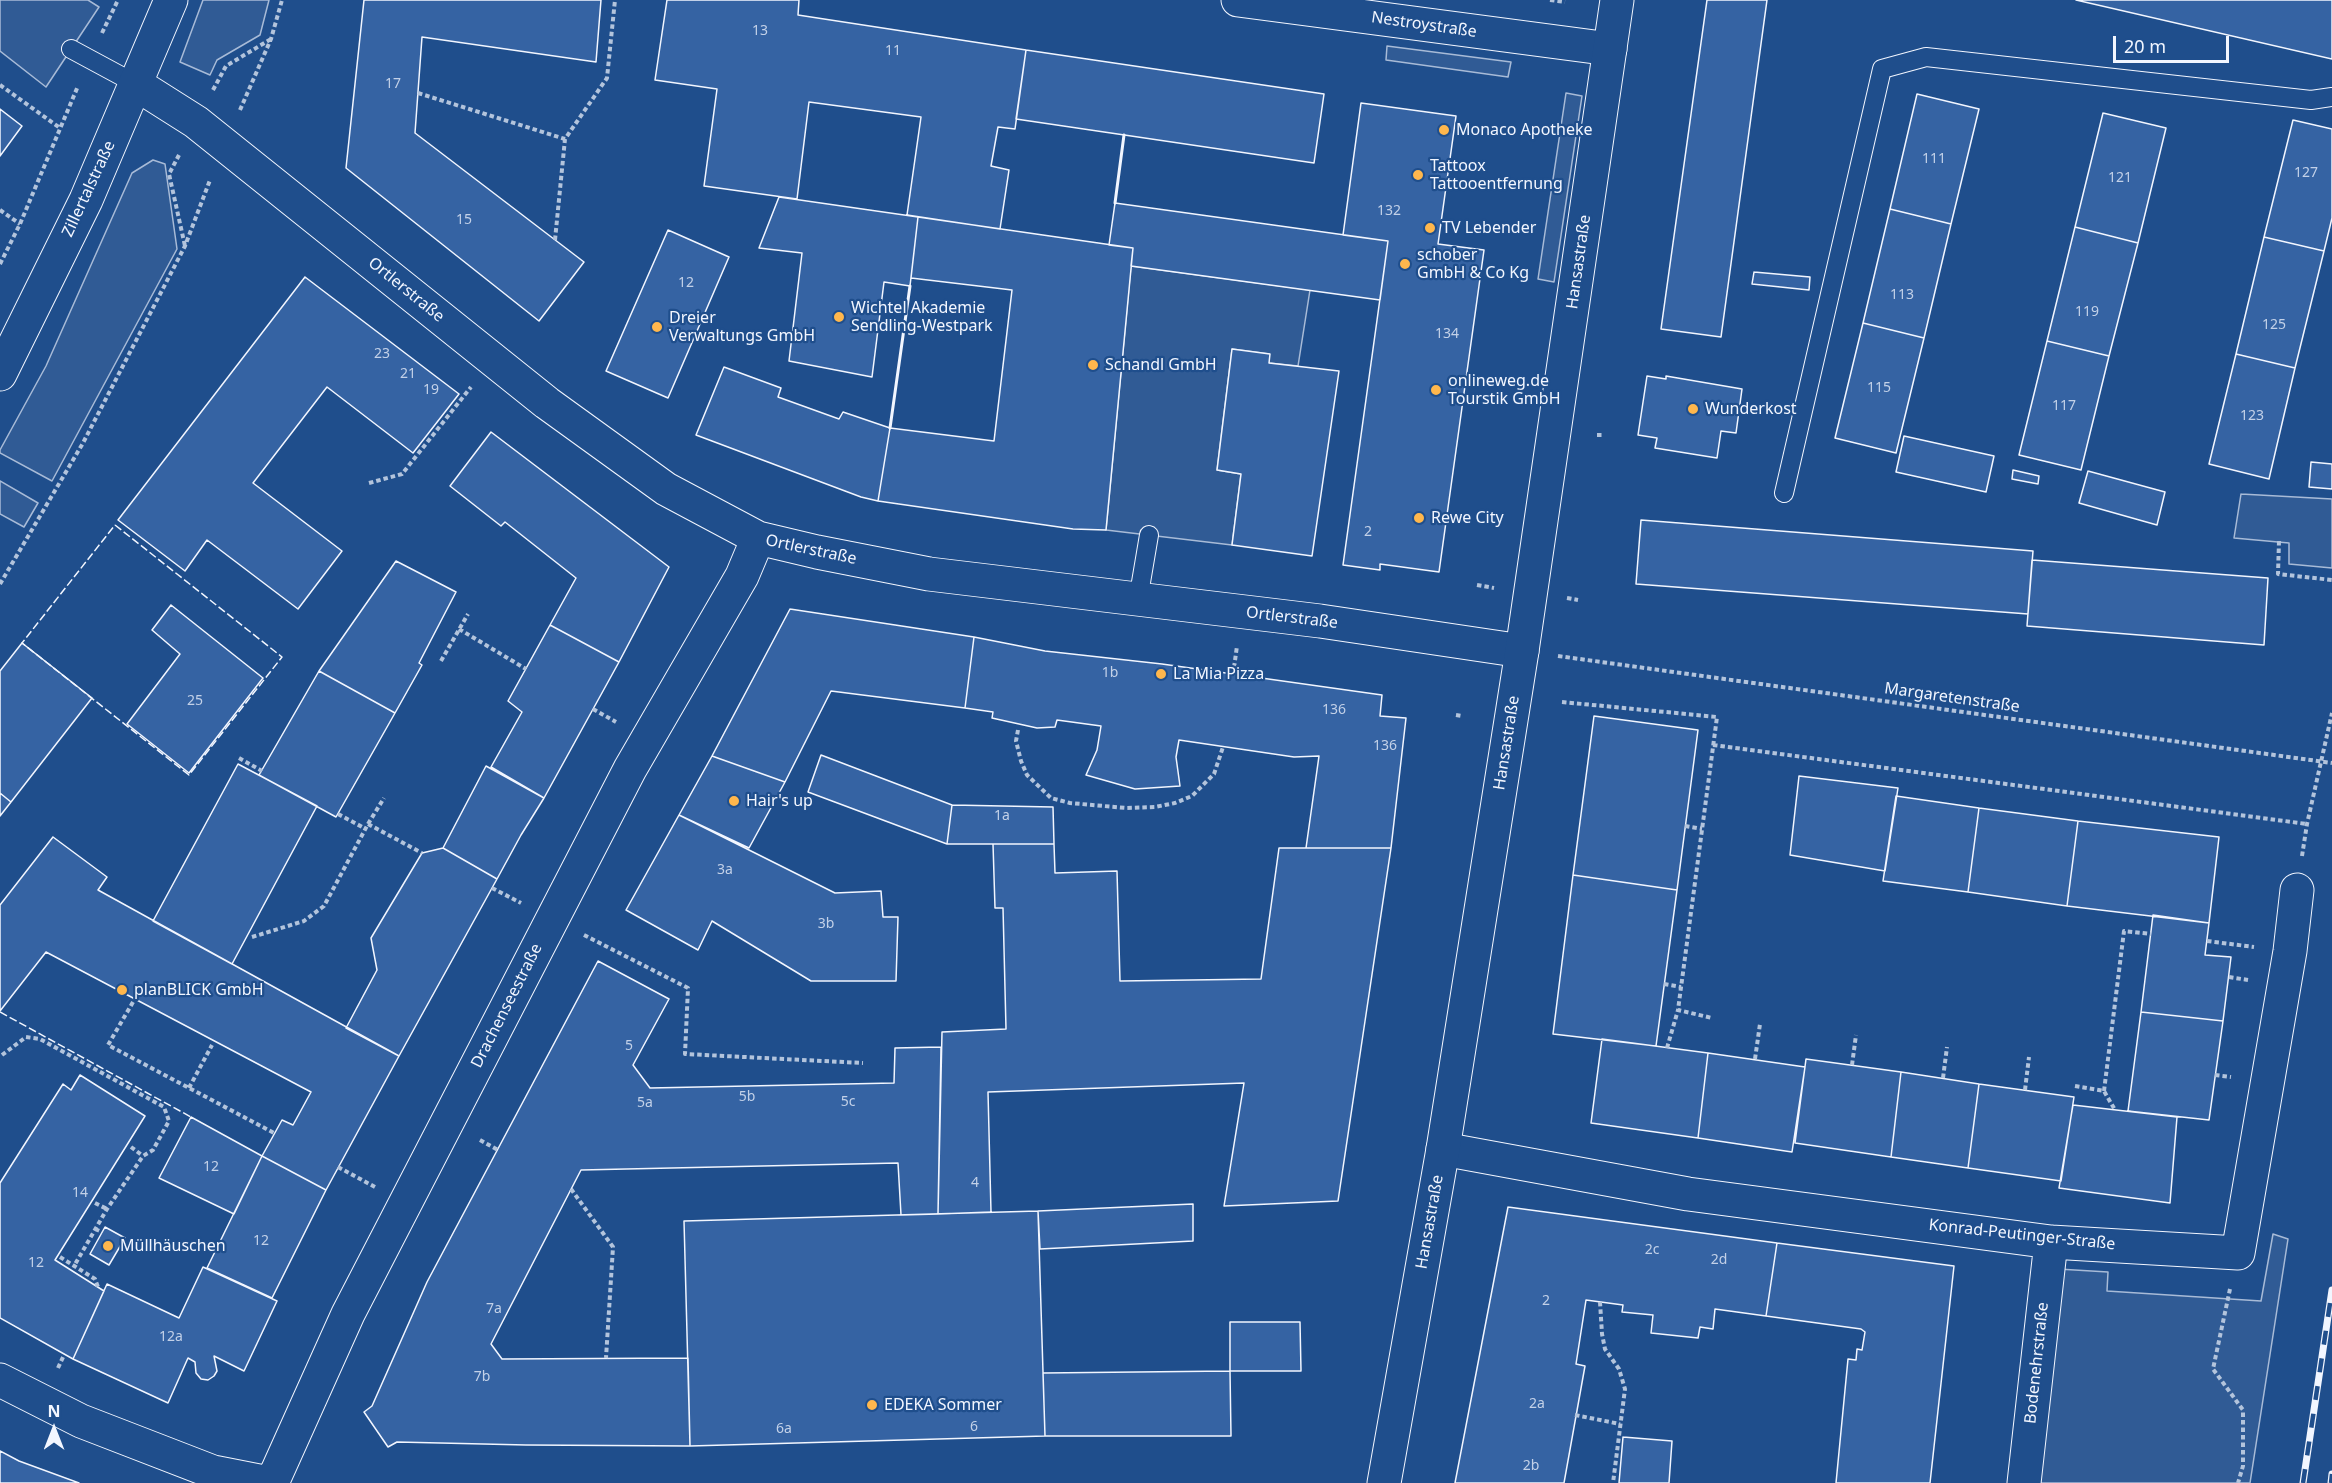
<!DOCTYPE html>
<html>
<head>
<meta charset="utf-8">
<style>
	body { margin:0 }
	#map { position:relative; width:2332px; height:1483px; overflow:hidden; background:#1f4e8c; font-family:"Noto Sans",sans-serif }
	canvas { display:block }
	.north { position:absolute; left:24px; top:1399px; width:60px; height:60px; -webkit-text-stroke:4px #1f4e8c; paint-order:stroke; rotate:0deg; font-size:16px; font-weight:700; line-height:24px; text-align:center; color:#f2f6ff }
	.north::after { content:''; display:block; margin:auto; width:21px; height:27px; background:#f2f6ff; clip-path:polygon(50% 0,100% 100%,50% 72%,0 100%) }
	.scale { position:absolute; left:2113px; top:36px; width:116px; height:27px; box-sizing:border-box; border:3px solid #f2f6ff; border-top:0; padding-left:8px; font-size:18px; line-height:21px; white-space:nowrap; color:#f2f6ff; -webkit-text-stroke:4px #1f4e8c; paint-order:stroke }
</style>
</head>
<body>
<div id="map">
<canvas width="2332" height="1483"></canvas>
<div class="north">N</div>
<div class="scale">20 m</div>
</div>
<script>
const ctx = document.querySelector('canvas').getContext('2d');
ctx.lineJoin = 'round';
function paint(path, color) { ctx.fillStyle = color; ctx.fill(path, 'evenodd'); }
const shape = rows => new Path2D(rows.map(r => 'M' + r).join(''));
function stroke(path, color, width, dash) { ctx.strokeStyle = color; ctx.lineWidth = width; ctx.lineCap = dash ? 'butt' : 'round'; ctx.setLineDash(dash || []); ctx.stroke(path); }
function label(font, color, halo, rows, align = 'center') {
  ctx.font = font + ' "Noto Sans",sans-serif'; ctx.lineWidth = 4.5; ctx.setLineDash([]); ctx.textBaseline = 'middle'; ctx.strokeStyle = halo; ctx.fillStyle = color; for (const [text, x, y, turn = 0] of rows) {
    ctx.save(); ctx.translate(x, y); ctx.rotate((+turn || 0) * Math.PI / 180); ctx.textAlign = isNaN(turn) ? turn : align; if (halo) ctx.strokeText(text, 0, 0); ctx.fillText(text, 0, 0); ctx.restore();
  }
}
const built = shape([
	[0,0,88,0,99,7,46,87,0,51,0,0],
	[203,0,269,0,260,35,217,60,210,75,180,62,203,0],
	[1387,46,1511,62,1508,77,1386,60,1387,46],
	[1566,93,1582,96,1554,282,1538,279,1566,93],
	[153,160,165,164,177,249,52,481,0,453,0,450,46,366,132,173,153,160],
	[1131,266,1310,290,1298,366,1269,363,1269,354,1232,349,1217,470,1241,474,1232,545,1106,530,1131,266],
	[0,481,38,503,24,527,0,514,0,481],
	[2241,494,2332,499,2332,568,2289,564,2289,543,2234,538,2241,494],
	[2273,1234,2288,1239,2250,1483,2033,1483,2058,1269,2108,1272,2107,1291,2261,1301,2273,1234]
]);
paint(built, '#305b95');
stroke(built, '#a8bbd7', 1.5);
const building = shape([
	[364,0,601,0,596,62,422,37,415,133,584,262,539,321,346,168,364,0],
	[667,0,799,0,798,15,1026,50,1015,129,998,127,991,166,1009,170,1000,229,907,215,921,117,809,102,797,199,704,186,717,89,655,80,667,0],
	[1707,0,1767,0,1721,337,1661,329,1707,0],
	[2076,0,2332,0,2332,59,2076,0],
	[1026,50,1324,94,1314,163,1016,119,1026,50],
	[1917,94,1979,109,1951,224,1890,209,1917,94],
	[1361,103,1456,116,1438,244,1484,250,1439,572,1380,564,1380,570,1343,565,1388,241,1343,235,1361,103],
	[0,109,22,126,0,156,0,109],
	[2103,113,2166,128,2138,243,2075,227,2103,113],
	[2293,120,2332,129,2332,218,2324,251,2264,237,2293,120],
	[779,197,918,217,910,286,884,282,872,377,789,361,802,253,759,248,779,197],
	[1115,203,1388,241,1380,300,1131,266,1133,248,1109,245,1115,203],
	[1890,209,1951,224,1924,338,1863,323,1890,209],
	[918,217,1133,248,1106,530,1073,529,878,501,890,428,994,441,1012,290,911,278,918,217],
	[2075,227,2138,243,2109,356,2047,341,2075,227],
	[668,230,729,257,668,398,606,371,668,230],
	[2264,237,2324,251,2295,368,2236,354,2264,237],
	[1754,272,1810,277,1809,290,1752,284,1754,272],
	[305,277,459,394,413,453,327,387,253,483,342,551,298,609,207,540,185,571,118,520,305,277],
	[1863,323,1924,338,1896,453,1835,438,1863,323],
	[2047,341,2109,356,2081,470,2019,455,2047,341],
	[1232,349,1270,354,1269,363,1339,371,1312,556,1232,545,1241,474,1217,470,1232,349],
	[2236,354,2295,368,2269,479,2209,464,2236,354],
	[724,367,781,388,778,397,839,419,843,412,890,428,878,501,861,497,696,435,724,367],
	[1647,376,1666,379,1666,376,1742,389,1736,433,1721,431,1717,458,1655,448,1657,438,1638,435,1647,376],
	[491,432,669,567,619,662,550,625,576,578,505,522,501,526,450,486,491,432],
	[1904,436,1994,456,1986,492,1896,472,1904,436],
	[2311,462,2332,464,2332,489,2309,487,2311,462],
	[2013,470,2039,476,2038,484,2012,479,2013,470],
	[2088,471,2165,492,2157,525,2079,503,2088,471],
	[1641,520,2033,551,2028,614,1636,584,1641,520],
	[2032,560,2268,578,2264,645,2027,626,2032,560],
	[396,561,456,592,419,663,422,665,395,713,319,671,396,561],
	[171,605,263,678,189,773,127,724,180,654,152,630,171,605],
	[790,609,974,637,965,708,831,691,785,782,712,756,790,609],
	[550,625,619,662,544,798,491,767,522,712,508,701,550,625],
	[974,637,1045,651,1162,664,1382,695,1380,716,1406,718,1391,848,1306,848,1319,756,1294,757,1179,740,1176,757,1180,786,1135,789,1086,775,1097,750,1101,726,1057,720,1055,727,1037,728,992,718,993,712,965,708,974,637],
	[22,643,92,698,11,802,0,793,0,671,22,643],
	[319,671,395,713,336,817,259,775,319,671],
	[1594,716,1698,730,1677,890,1573,875,1594,716],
	[821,755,952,805,947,844,808,792,821,755],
	[712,756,785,782,749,848,679,815,712,756],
	[238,764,317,806,232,964,153,921,238,764],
	[486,766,544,798,521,835,497,879,443,848,486,766],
	[1799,776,1898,788,1885,871,1790,855,1799,776],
	[0,793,11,802,0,816,0,793],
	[1896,796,1979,808,1968,892,1883,881,1896,796],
	[952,805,1053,807,1054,844,947,844,952,805],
	[1979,808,2078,821,2067,906,1968,892,1979,808],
	[679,815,835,893,881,891,883,917,898,917,896,981,811,981,712,921,698,950,626,910,679,815],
	[2078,821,2219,837,2209,923,2067,906,2078,821],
	[53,837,107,877,98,890,399,1056,326,1190,262,1156,282,1120,293,1125,311,1092,46,952,0,1011,0,905,53,837],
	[993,844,1054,844,1055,873,1117,871,1120,981,1261,979,1279,848,1391,848,1338,1201,1224,1206,1244,1083,988,1092,991,1212,938,1214,942,1032,1006,1029,1003,908,995,908,993,844],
	[443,848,497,879,399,1056,346,1028,377,970,371,938,422,853,443,848],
	[1573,875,1677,890,1656,1046,1553,1034,1573,875],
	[2153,915,2209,923,2205,955,2231,957,2223,1021,2141,1012,2153,915],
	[598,961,669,999,633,1065,650,1088,894,1083,895,1048,941,1047,938,1214,901,1215,898,1163,581,1170,491,1344,502,1359,688,1358,690,1446,526,1445,397,1442,388,1447,364,1412,372,1406,427,1282,598,961],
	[2141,1012,2223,1021,2209,1120,2128,1111,2141,1012],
	[1602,1039,1708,1053,1698,1138,1591,1123,1602,1039],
	[1708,1053,1805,1067,1792,1152,1698,1138,1708,1053],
	[1806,1059,1901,1072,1891,1157,1795,1143,1806,1059],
	[1901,1072,1979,1084,1968,1168,1891,1157,1901,1072],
	[80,1075,145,1116,55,1260,104,1291,73,1359,0,1318,0,1183,63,1084,71,1090,80,1075],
	[1979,1084,2074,1097,2061,1181,1968,1168,1979,1084],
	[2073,1105,2177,1117,2170,1203,2059,1188,2073,1105],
	[191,1117,262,1156,234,1214,159,1178,191,1117],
	[262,1156,326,1190,272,1298,207,1268,262,1156],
	[1193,1204,1193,1241,1040,1249,1038,1211,1193,1204],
	[1508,1207,1777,1243,1766,1316,1715,1309,1713,1329,1700,1327,1698,1338,1651,1333,1653,1315,1622,1312,1623,1305,1586,1300,1576,1364,1585,1366,1564,1483,1455,1483,1508,1207],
	[1038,1211,1045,1436,690,1446,684,1221,1038,1211],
	[105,1227,125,1238,109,1265,90,1254,105,1227],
	[1777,1243,1954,1266,1930,1483,1836,1483,1848,1359,1856,1360,1857,1349,1862,1350,1865,1332,1861,1329,1766,1316,1777,1243],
	[203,1267,277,1301,244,1371,214,1356,217,1371,214,1376,208,1380,201,1379,196,1373,195,1362,188,1358,168,1403,73,1359,107,1284,179,1318,203,1267],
	[1230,1322,1300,1322,1301,1371,1230,1371,1230,1322],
	[1230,1371,1231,1436,1045,1436,1043,1373,1230,1371],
	[1623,1437,1672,1441,1669,1483,1619,1483,1623,1437],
	[0,1451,19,1461,79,1483,0,1483,0,1451]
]);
paint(building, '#3563a3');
stroke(building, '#f2f6ff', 1.5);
const lane = shape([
	[71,49,136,84],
	[1784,493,1882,69,1926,57,2311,100,2332,97],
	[1138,600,1149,535]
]);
const street = shape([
	[1238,0,1610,49],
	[136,84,196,122,547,403,666,489,758,538,817,552,929,574,1320,621,1522,651],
	[0,374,86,200,171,0],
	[1443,1149,1688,1194,2051,1242,2238,1253,2290,951,2297,890],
	[0,1380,81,1421,213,1472,269,1483],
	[272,1483,348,1314,630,769,742,576,758,538],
	[2024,1483,2051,1242]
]);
const secondary = shape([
	[1384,1483,1443,1149,1522,651,1617,0]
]);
stroke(lane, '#f2f6ff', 20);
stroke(street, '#f2f6ff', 35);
stroke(secondary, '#f2f6ff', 35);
stroke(shape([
	[1550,0,1565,2],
	[102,33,118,0],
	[0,85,60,128],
	[213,90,226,66,271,39],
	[418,93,565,139],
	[240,110,271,39,282,0],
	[179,155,169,174,185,246],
	[0,210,20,224],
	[555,240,565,139,607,78,615,0],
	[0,264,20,224,78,86],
	[1597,435,1604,435],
	[369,483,402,474,471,387],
	[2279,541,2278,574,2332,580],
	[0,584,83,443,185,246,210,180],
	[1477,585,1494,588],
	[1567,598,1578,600],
	[459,629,526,669],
	[1558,656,2332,763],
	[441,661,468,614],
	[1233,675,1237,646],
	[1562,702,1717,717,1678,1010,1712,1018],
	[593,709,616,722],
	[1456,715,1462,716],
	[1018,730,1016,741,1021,761,1027,775,1051,798,1070,803,1126,808,1155,807,1175,803,1192,796,1214,774,1223,747],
	[1713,745,2307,824],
	[239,758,262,771],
	[338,814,366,829],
	[368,824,384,798],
	[1685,826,1702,829],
	[2302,856,2307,824,2332,713],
	[492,888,521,903],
	[584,935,688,988,685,1054,863,1063],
	[252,937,304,921,324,906,368,824,422,853],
	[2207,941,2254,947],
	[2229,977,2248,980],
	[1664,984,1681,987],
	[133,1002,108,1045,274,1133],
	[1667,1048,1678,1010],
	[2,1055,26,1037,40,1039,164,1107,169,1121,153,1150,143,1156,107,1209,74,1266],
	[1755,1059,1760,1024],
	[1852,1065,1856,1035],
	[2215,1075,2231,1077],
	[1943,1078,1947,1047],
	[2075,1086,2104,1091,2115,1110],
	[189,1088,212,1045],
	[2025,1090,2029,1057],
	[2104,1091,2124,931,2151,934],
	[480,1140,498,1150],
	[131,1147,143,1156],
	[338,1167,375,1187],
	[571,1189,613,1247,606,1358],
	[95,1203,107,1209],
	[95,1229,102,1232],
	[60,1257,95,1279,98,1287],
	[2230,1289,2213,1369,2243,1410,2243,1466,2238,1483],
	[1600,1302,1602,1334,1605,1349,1619,1369,1625,1389,1613,1483],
	[58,1368,64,1355],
	[1575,1415,1620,1424]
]), '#b3c4dc', 4, [4.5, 3]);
stroke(lane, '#1f4e8c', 18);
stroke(street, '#1f4e8c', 33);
stroke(secondary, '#1f4e8c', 33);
const rail = shape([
	[2303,1483,2332,1290],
	[2331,1483,2332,1474]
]);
stroke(rail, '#f2f6ff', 7);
stroke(rail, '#1f4e8c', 4.5, [14]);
stroke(shape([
	[115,525,282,657,189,775,22,643,115,525],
	[0,1012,191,1117]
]), '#f2f6ff', 1.5, [8, 3]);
stroke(shape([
	[1115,203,1124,135],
	[890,428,910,286]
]), '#f2f6ff', 3);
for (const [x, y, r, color] of [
	[1444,130,6,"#ffb74d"],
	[1418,175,6,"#ffb74d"],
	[1430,228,6,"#ffb74d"],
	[1405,264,6,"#ffb74d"],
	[839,317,6,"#ffb74d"],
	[657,327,6,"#ffb74d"],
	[1093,365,6,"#ffb74d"],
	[1436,390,6,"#ffb74d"],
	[1693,409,6,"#ffb74d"],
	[1419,518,6,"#ffb74d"],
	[1161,674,6,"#ffb74d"],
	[734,801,6,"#ffb74d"],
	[122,990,6,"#ffb74d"],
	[108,1246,6,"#ffb74d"],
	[872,1405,6,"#ffb74d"]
]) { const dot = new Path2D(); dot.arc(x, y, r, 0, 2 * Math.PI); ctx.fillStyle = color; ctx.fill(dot); stroke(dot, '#1f4e8c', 2); }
label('14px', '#c3d1e8', null, [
	["13",760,31],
	["11",893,51],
	["17",393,84],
	["111",1934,159],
	["127",2306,173],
	["121",2120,178],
	["132",1389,211],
	["15",464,220],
	["12",686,283],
	["113",1902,295],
	["119",2087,312],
	["125",2274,325],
	["134",1447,334],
	["23",382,354],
	["21",408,374],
	["115",1879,388],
	["19",431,390],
	["117",2064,406],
	["123",2252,416],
	["2",1368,532],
	["1b",1110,673],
	["25",195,701],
	["136",1334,710],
	["136",1385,746],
	["1a",1002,816],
	["3a",725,870],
	["3b",826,924],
	["5",629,1046],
	["5b",747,1097],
	["5c",848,1102],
	["5a",645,1103],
	["12",211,1167],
	["4",975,1183],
	["14",80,1193],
	["12",261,1241],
	["2c",1652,1250],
	["2d",1719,1260],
	["12",36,1263],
	["2",1546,1301],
	["7a",494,1309],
	["12a",171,1337],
	["7b",482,1377],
	["2a",1537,1404],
	["6",974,1427],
	["6a",784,1429],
	["2b",1531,1466]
]);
label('16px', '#f2f6ff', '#1f4e8c', [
	["Nestroystraße",1424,25,8],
	["Zillertalstraße",89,189,-65],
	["Hansastraße",1579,262,-82],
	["Ortlerstraße",406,290,39],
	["Ortlerstraße",811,550,12],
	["Ortlerstraße",1292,618,7],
	["Margaretenstraße",1952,698,8],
	["Hansastraße",1507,743,-81],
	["Drachenseestraße",507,1006,-63],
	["Hansastraße",1430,1222,-80],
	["Konrad-Peutinger-Straße",2022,1235,6],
	["Bodenehrstraße",2037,1363,-84]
]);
label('16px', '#f2f6ff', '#1f4e8c', [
	["Monaco Apotheke",1456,130],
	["Tattoox",1430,166],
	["Tattooentfernung",1430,184],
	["TV Lebender",1442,228],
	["schober",1417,255],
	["GmbH & Co Kg",1417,273],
	["Wichtel Akademie",851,308],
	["Sendling-Westpark",851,326],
	["Dreier",669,318],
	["Verwaltungs GmbH",669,336],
	["Schandl GmbH",1105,365],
	["onlineweg.de",1448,381],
	["Tourstik GmbH",1448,399],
	["Wunderkost",1705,409],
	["Rewe City",1431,518],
	["La Mia Pizza",1173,674],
	["Hair's up",746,801],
	["planBLICK GmbH",134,990],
	["Müllhäuschen",120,1246],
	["EDEKA Sommer",884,1405]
], 'left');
</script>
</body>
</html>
